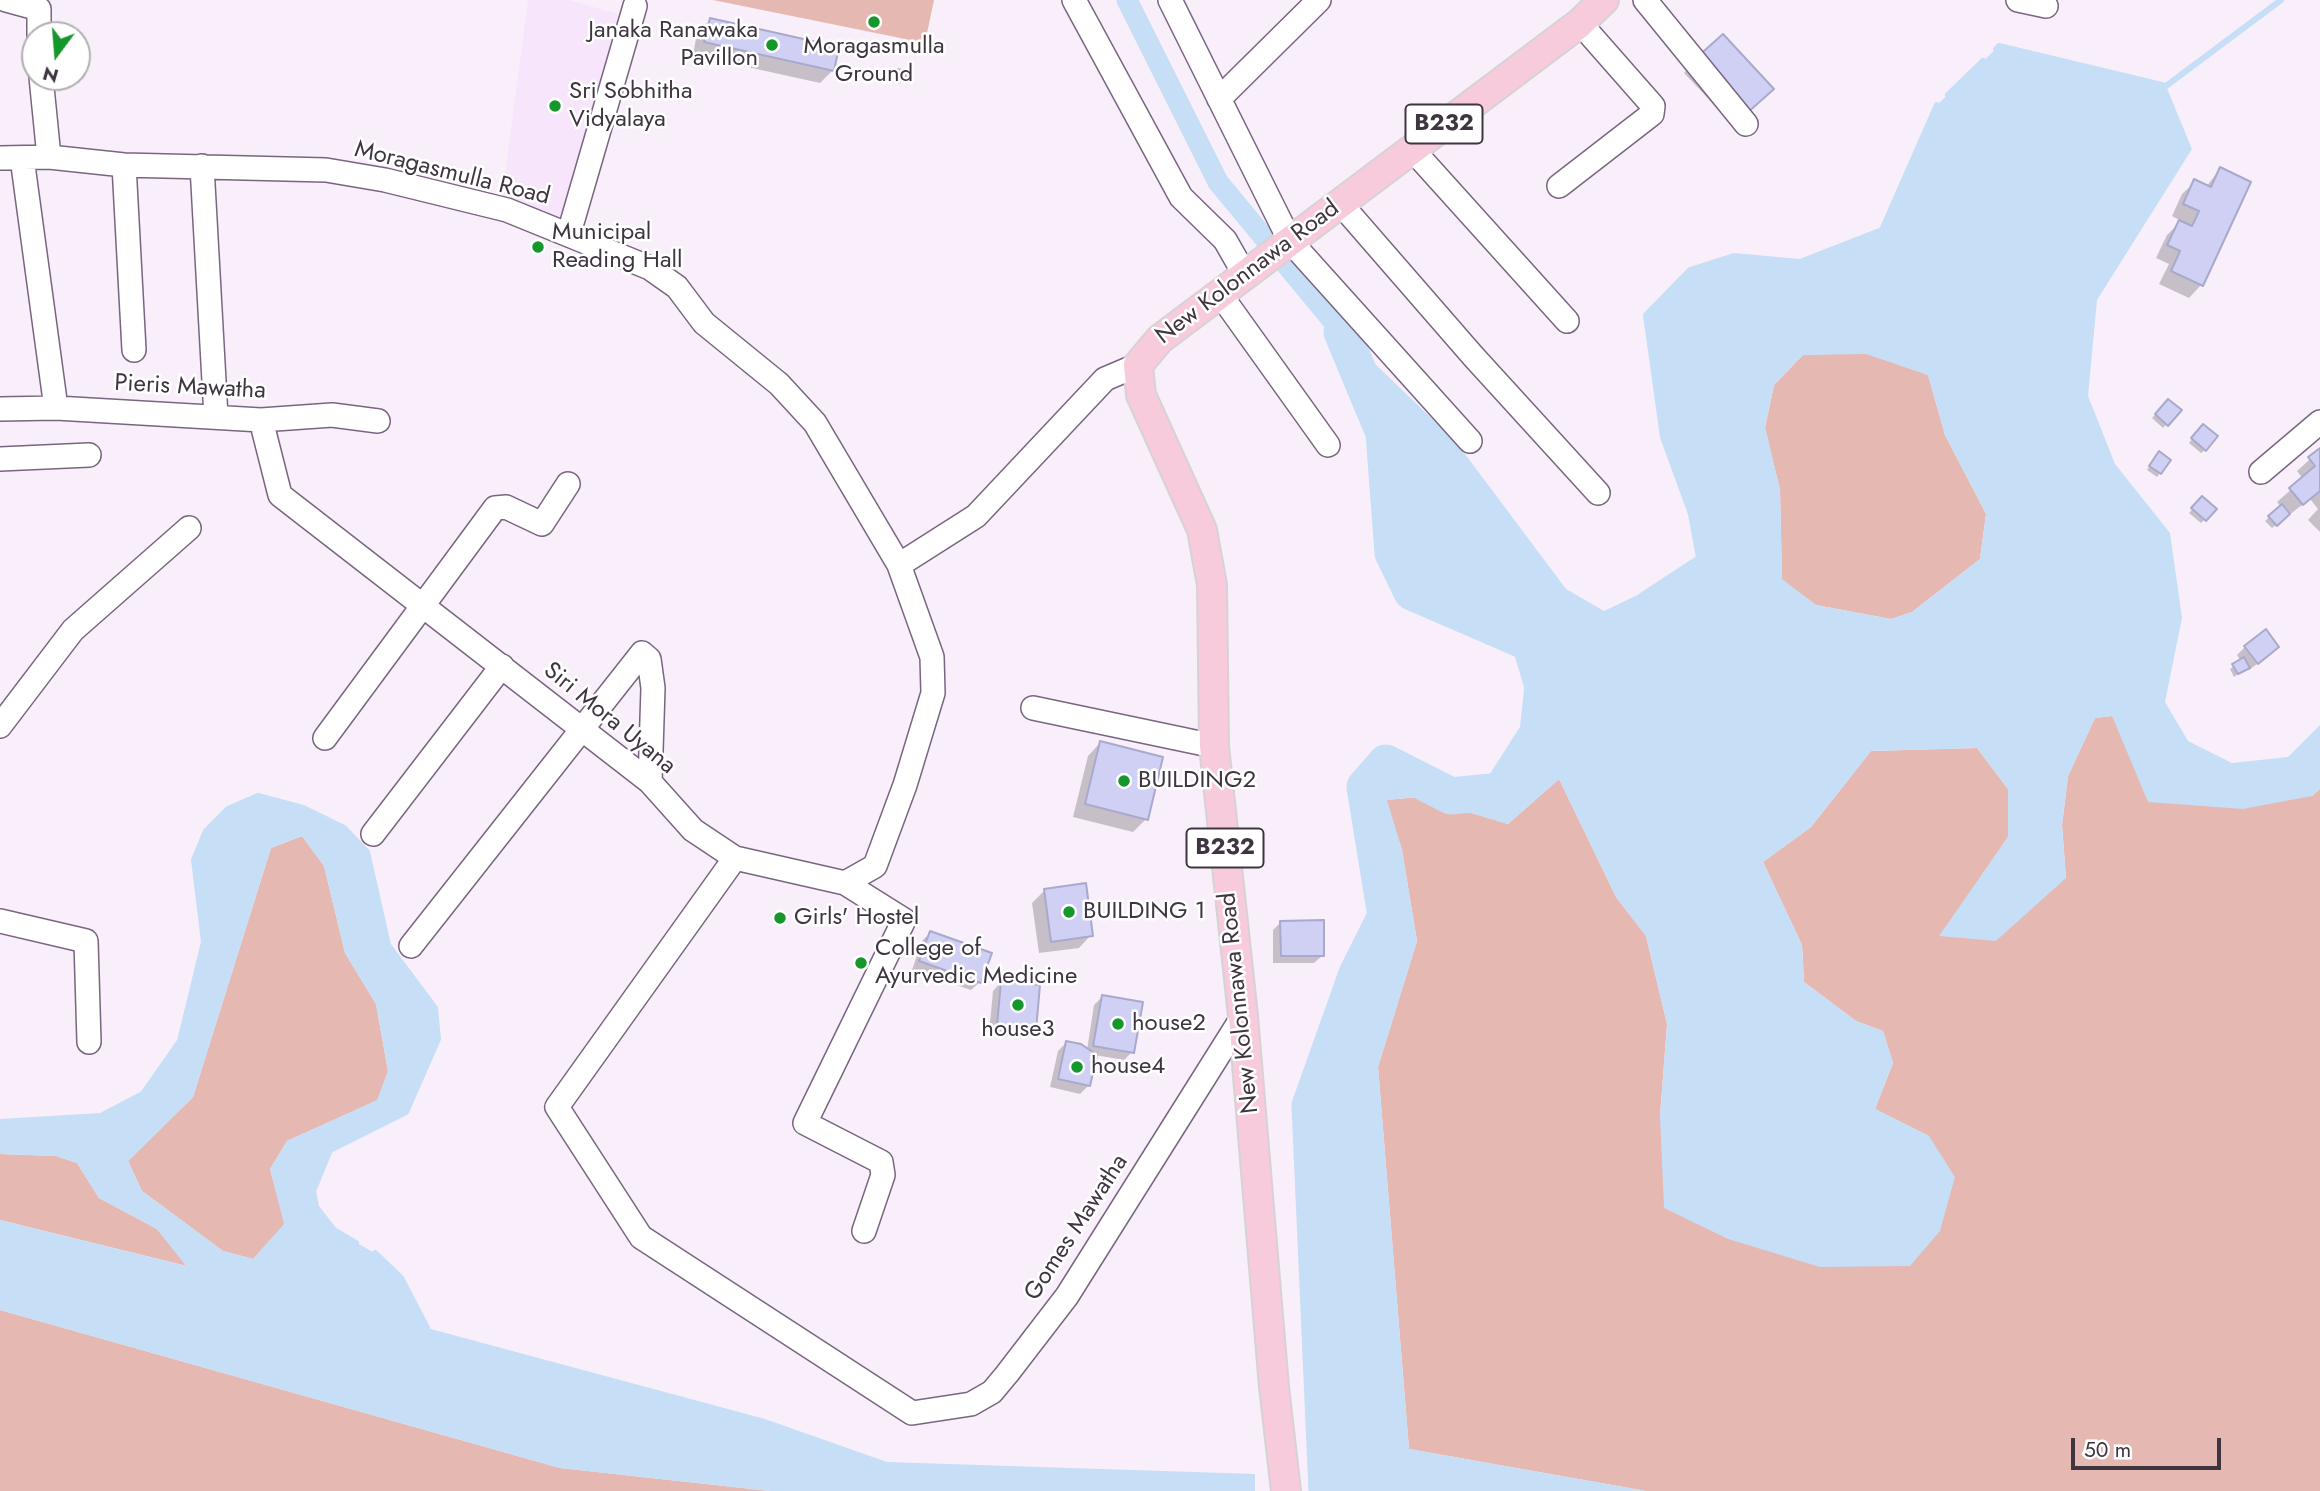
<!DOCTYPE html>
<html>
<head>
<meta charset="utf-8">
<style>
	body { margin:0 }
	#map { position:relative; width:2320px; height:1491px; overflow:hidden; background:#f9effb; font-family:Jost,sans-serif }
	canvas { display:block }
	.north { position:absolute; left:21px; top:21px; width:70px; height:70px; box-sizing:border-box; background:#fff; border:2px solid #b2aeb3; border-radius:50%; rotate:196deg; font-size:19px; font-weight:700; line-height:28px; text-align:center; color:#3e3540 }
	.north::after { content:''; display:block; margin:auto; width:24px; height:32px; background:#16972b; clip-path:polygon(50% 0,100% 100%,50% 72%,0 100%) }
	.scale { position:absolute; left:2071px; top:1438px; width:150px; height:32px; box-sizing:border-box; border:4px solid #3e3540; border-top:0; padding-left:9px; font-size:21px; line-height:24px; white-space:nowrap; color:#3e3540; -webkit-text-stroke:5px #fff; paint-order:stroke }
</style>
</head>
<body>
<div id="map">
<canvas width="2320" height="1491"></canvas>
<div class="north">N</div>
<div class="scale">50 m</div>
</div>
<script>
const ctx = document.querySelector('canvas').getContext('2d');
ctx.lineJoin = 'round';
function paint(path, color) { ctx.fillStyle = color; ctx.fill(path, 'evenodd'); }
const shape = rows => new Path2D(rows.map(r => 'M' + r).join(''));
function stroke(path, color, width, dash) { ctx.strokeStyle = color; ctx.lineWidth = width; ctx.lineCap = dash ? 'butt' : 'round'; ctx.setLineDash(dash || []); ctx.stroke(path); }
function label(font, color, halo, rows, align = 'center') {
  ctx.font = font + ' Jost,sans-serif'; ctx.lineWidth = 5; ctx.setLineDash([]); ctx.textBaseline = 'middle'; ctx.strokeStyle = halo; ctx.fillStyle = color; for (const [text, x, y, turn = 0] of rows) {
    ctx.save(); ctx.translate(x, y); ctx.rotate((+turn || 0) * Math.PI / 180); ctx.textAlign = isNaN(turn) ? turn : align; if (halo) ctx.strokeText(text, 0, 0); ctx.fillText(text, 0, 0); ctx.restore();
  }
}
paint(shape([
	[528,0,569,0,621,15,564,223,502,198]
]), '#f6e5fb');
paint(shape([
	[713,0,934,0,925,43],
	[1866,353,1928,375,1945,435,1986,514,1980,559,1912,612,1891,619,1816,605,1782,580,1780,490,1765,428,1774,385,1803,355],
	[2112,716,2312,796,2320,789,2320,1491,1646,1491,1409,1449,1378,1067,1417,941,1402,850,1386,800,1418,797,1508,824,1559,779,1616,897,1646,936,1667,1024,1660,1116,1929,1136,1875,1109,1893,1063,1883,1031,1856,1021,1804,982,1802,945,1763,862,1811,827,1871,751,1977,748,2008,789,2008,837,1940,936,2066,878,2062,825,2068,776,2095,718],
	[302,836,324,866,345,953,376,1004,388,1071,378,1100,287,1141,270,1169,285,1224,253,1259,223,1251,142,1191,128,1161,193,1097,271,848],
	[0,1154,56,1156,77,1163,99,1198,157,1229,187,1266,0,1220],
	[0,1310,560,1468,770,1491,0,1491]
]), '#e5b8b1');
paint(shape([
	[1999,46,2166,86,2192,149,2097,300,2088,396,2115,464,2170,533,2182,618,2165,702,2188,741,2232,763,2288,757,2320,725,2320,789,2312,796,2243,809,2148,802,2112,716,2095,718,2068,776,2062,825,2066,878,1996,941,1939,936,2008,837,2008,789,1977,748,1871,751,1811,827,1763,862,1802,945,1804,982,1856,1021,1883,1031,1893,1063,1875,1109,1929,1136,1955,1177,1940,1231,1910,1266,1820,1267,1728,1239,1664,1208,1660,1116,1667,1024,1646,936,1616,897,1559,779,1508,824,1418,797,1387,800,1402,850,1417,941,1378,1067,1409,1449,1646,1491,1327,1491,1310,1106,1357,974,1386,916,1365,787,1386,763,1451,796,1501,791,1538,733,1543,686,1530,643,1412,592,1393,553,1384,433,1342,332,1456,442,1566,589,1604,611,1644,592,1699,558,1691,514,1663,437,1646,315,1690,270,1734,256,1800,262,1882,230,1936,106],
	[1866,354,1928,375,1945,435,1986,514,1980,559,1912,612,1891,619,1816,605,1782,579,1780,490,1765,427,1774,385,1803,355],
	[258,796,303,808,344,828,367,852,388,945,435,1008,438,1039,406,1112,330,1150,313,1191,316,1207,334,1230,378,1255,401,1278,427,1328,765,1419,887,1462,1255,1474,1255,1491,770,1491,560,1468,0,1310,0,1220,186,1266,157,1229,99,1198,77,1163,56,1156,0,1154,0,1122,101,1116,143,1094,180,1041,204,942,194,860,206,831,228,809],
	[302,836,324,866,345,953,376,1004,388,1071,377,1100,287,1141,270,1169,284,1224,253,1259,223,1251,142,1191,128,1161,193,1097,271,848]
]), '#c6def6');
paint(shape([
	[710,20,833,70,820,83,693,55,697,33],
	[1696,60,1733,125,1684,73],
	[898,71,903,80,899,84,892,82],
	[2220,169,2201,285,2189,298,2159,284,2169,264,2156,258,2167,235,2181,221,2172,216,2182,194,2195,182,2206,187],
	[2168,401,2179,410,2163,428,2152,418],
	[2199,430,2205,450,2201,453,2189,443],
	[2320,450,2320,532,2308,520,2318,509,2310,499,2272,528,2265,521,2281,507,2277,502,2303,479,2297,471],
	[2156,457,2160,473,2157,477,2147,470],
	[2202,499,2214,510,2201,523,2189,513],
	[2245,647,2269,655,2249,670,2247,668,2234,677,2230,669,2241,661,2237,655],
	[1100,743,1146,819,1133,832,1073,817,1088,756],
	[1045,890,1091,935,1079,948,1039,953,1032,903],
	[1281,922,1323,955,1314,963,1273,963,1273,930],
	[930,933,980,982,971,990,912,970,922,941],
	[1001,982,1034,1029,1026,1038,989,1034,993,991],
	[1102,997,1132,1052,1124,1060,1095,1055,1089,1085,1080,1094,1050,1087,1058,1051,1066,1043,1087,1050,1094,1005]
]), '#0003');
stroke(shape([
	[1996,49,1999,46,2166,86,2281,0],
	[1948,95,1983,61],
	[1641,596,1699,558,1691,514,1663,437,1646,315,1690,270,1734,256,1800,262,1882,230,1937,105],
	[0,1122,101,1116,143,1094,180,1041,204,942,194,860,206,831,228,809,258,796,303,808,344,828,367,852,388,945,435,1008,438,1039,406,1112,330,1150,313,1191,316,1207,334,1230,356,1243],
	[375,1253,401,1278,427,1328]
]), '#c6def6', 6);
stroke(shape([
	[1127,0,1218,182,1342,332]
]), '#c6def6', 21);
stroke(shape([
	[1327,1491,1310,1106,1357,974,1386,916,1365,787,1386,763,1451,796,1501,791,1538,733,1543,686,1530,643,1412,592,1393,553,1384,433,1342,332]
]), '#c6def6', 37);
const building = shape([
	[710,18,839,47,834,71,704,42,710,18],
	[1723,34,1774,89,1746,114,1695,59,1723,34],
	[897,69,907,71,904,81,895,79,897,69],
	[2220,167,2251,182,2203,286,2171,271,2180,251,2167,245,2179,220,2192,226,2199,211,2183,204,2194,179,2211,187,2220,167],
	[2168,399,2182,410,2168,426,2155,414,2168,399],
	[2203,424,2218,436,2206,451,2191,438,2203,424],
	[2320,448,2320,491,2303,505,2289,488,2315,466,2308,457,2320,448],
	[2159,451,2171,460,2161,474,2149,466,2159,451],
	[2202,496,2217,509,2206,521,2191,508,2202,496],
	[2282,504,2290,514,2277,526,2268,516,2282,504],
	[2266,629,2279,647,2258,664,2244,646,2266,629],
	[2244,657,2250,668,2238,674,2232,664,2244,657],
	[1100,741,1163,757,1148,820,1085,804,1100,741],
	[1086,883,1093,936,1051,942,1044,889,1086,883],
	[1324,920,1324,956,1281,956,1280,921,1324,920],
	[930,931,992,953,981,983,919,961,930,931],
	[1001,981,1040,985,1036,1030,997,1026,1001,981],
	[1102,995,1143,1002,1134,1053,1093,1046,1102,995],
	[1066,1041,1081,1044,1097,1055,1090,1086,1058,1079,1066,1041]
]);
paint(building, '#cfd0f3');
stroke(building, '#a8a9cb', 2);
const minor = shape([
	[6,0,39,9,39,35],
	[1074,0,1181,197,1225,240,1245,275],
	[1170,0,1290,241,1470,441],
	[1645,0,1746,124],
	[2018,0,2046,6],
	[41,77,49,157],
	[1219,99,1319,0],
	[1411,148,1567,321],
	[0,158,49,157,124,165,326,170,385,180,507,210,650,268,677,287,704,323,779,384,815,423,899,565,932,657,933,693,905,785,875,866,845,883,735,858,693,830,650,782,280,495,261,420],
	[22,158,56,408],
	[124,165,134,350],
	[202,166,216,417],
	[1559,186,1652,114,1653,106,1580,23],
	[1340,203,1473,356,1598,493],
	[569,233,635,6],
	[1220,294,1328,445],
	[0,409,56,408,261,420,332,415,378,421],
	[0,459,89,455],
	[2261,472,2320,422],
	[899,565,976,516,1105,379,1138,365],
	[1033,708,1214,746],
	[0,726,73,630,189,528],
	[325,738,495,508,506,507,542,524,568,484],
	[373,834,502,666],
	[735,858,557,1107,641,1237,912,1413,971,1404,992,1392,1007,1374,1067,1296,1243,1016],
	[845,883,904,920,805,1123,881,1162,883,1175,864,1231],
	[0,921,86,941,89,1042],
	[411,946,642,653,649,659,653,688,650,782]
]);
const major = shape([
	[1286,1491,1274,1387,1243,1016,1214,746,1212,585,1202,530,1141,395,1138,365,1160,339,1580,23,1604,0]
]);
stroke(minor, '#796580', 26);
stroke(major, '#d5d3d5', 32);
stroke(minor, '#fff', 23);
stroke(major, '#f7cadc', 28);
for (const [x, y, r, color] of [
	[874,22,7,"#16972b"],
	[772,45,7,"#16972b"],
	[555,106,7,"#16972b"],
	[538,247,7,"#16972b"],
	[1124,781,7,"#16972b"],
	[1069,912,7,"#16972b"],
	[780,918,7,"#16972b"],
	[861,963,7,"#16972b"],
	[1018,1005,7,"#16972b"],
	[1118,1024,7,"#16972b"],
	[1077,1067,7,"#16972b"]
]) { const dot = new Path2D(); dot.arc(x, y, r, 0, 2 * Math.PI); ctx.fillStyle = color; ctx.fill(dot); stroke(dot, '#fff', 2.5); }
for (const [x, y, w] of [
	[1444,124,77],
	[1225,848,77]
]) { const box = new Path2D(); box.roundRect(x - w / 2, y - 19.5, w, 39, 5); ctx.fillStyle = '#fff'; ctx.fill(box); stroke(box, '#3e3540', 2); }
label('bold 23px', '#3e3540', null, [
	["B232",1444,124],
	["B232",1225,848]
]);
label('24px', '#3e3540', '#fff', [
	["Janaka Ranawaka",758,31,"right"],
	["Pavillon",758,59,"right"],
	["Moragasmulla",874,47,"center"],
	["Ground",874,75,"center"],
	["Sri Sobhitha",569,92],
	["Vidyalaya",569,120],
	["Municipal",552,233],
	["Reading Hall",552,261],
	["BUILDING2",1138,781],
	["BUILDING 1",1083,912],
	["Girls' Hostel",794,918],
	["College of",875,949],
	["Ayurvedic Medicine",875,977],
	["house2",1132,1024],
	["house3",1018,1030,"center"],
	["house4",1091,1067]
], 'left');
label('24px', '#3e3540', '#fff', [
	["Moragasmulla Road",452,174,14],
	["New Kolonnawa Road",1248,273,-37],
	["Pieris Mawatha",190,388,3],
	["Siri Mora Uyana",609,719,39],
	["New Kolonnawa Road",1240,1003,-96],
	["Gomes Mawatha",1077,1228,-57]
]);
</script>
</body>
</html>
